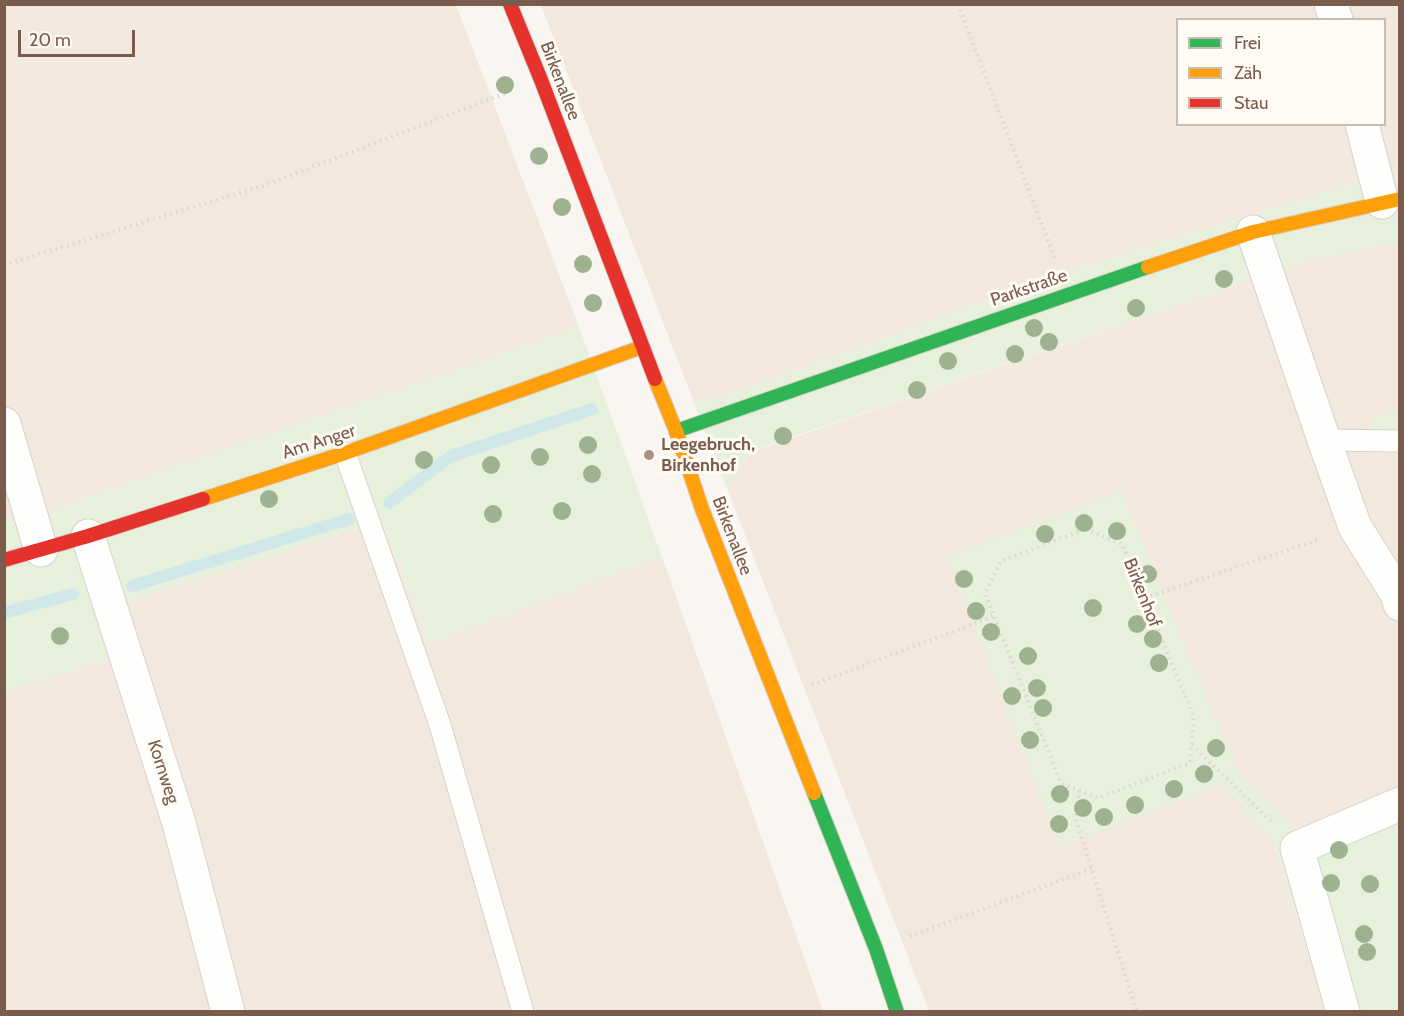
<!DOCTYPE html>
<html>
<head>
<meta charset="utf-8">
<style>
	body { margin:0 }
	#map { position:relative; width:1404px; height:1016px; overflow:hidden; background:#f9f5f0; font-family:Cabin,sans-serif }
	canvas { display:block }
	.frame { position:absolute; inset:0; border:6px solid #7a5c4d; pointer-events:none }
	.legend { position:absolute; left:1176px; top:18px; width:210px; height:108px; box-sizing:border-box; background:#fffaf3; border:2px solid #cabbb1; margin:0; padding:8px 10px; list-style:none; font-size:18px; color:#7a5c4d }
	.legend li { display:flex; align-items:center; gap:12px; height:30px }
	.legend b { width:30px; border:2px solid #cabbb1 }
	.scale { position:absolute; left:18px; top:30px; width:117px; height:27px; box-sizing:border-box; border:3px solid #7a5c4d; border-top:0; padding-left:8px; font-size:18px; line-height:21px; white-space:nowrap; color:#7a5c4d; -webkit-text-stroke:4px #fffaf3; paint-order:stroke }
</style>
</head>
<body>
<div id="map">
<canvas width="1404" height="1016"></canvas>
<div class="frame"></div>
<ul class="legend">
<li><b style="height:8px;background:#30b455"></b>Frei</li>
<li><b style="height:8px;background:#ff9f0a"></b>Zäh</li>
<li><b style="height:8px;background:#e5322d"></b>Stau</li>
</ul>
<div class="scale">20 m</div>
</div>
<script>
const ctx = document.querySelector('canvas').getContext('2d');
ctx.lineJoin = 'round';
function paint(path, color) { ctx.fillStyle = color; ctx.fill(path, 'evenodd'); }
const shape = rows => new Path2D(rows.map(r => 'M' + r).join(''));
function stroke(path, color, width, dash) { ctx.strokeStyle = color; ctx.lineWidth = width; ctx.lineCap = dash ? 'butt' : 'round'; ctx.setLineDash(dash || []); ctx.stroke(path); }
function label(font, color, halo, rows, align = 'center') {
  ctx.font = font + ' Cabin,sans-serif'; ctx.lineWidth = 6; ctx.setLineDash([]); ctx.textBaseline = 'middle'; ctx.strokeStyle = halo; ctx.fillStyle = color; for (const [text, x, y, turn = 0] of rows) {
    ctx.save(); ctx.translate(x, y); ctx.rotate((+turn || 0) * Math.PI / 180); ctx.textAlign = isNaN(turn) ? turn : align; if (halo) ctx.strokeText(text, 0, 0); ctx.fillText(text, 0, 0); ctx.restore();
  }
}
paint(shape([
	[4,5,456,5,579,327,41,513,5,522],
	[541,5,1399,5,1399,173,1361,181,1064,272,720,398,693,400],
	[1178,20,1384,20,1384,124,1178,124],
	[1399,242,1399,793,1300,833,1238,774,1121,491,1060,846,1222,784,1273,842,1326,1011,929,1011,727,488,751,452,1308,260],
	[383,520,428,644,662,557,823,1011,5,1012,5,690,109,660,94,612]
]), '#f2e8de');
paint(shape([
	[1399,173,1399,242,1308,260,751,451,727,488,693,400,720,398,1064,272,1361,181],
	[579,327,662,557,428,644,383,520,95,612,109,660,5,690,4,522,41,513],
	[1399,410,1399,430,1367,431,1372,417],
	[1121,491,1239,774,1300,833,1399,793,1399,1011,1326,1011,1273,842,1222,785,1059,846,946,556]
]), '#e7f0db');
stroke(shape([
	[389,503,451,456,592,409],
	[132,586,349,519],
	[4,613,73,594]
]), '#d0e8ea', 12);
const lane = shape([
	[1324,440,1400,441],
	[345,453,440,725,523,1012]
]);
const street = shape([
	[1331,4,1336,20],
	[1362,124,1382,202],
	[1253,232,1324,440,1355,527,1397,594,1400,604],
	[4,424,41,550],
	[88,536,179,823,228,1012],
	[1343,1012,1297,848,1400,804]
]);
const fast = shape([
	[676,431,1148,267],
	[814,793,876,949,897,1012]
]);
const slow = shape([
	[1148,267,1253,232,1400,199],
	[655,379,676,431,702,509,814,793],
	[203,499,345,453,642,347]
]);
const jam = shape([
	[510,4,541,80,655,379],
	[4,560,88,536,203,499]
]);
stroke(lane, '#d7d1cb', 23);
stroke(street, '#d7d1cb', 35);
stroke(fast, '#d9d2cb', 16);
stroke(slow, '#d9d2cb', 16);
stroke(jam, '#d9d2cb', 16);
stroke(shape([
	[958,4,1055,259],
	[4,265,271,183,506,93],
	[1086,529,1122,544,1194,717,1190,763,1098,798,1061,783,985,594,1001,561,1086,529],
	[1145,598,1320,539],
	[812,685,994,616],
	[1192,745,1273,823],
	[1079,790,1076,820,1137,1012],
	[910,936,1091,869]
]), '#dcd5d0', 4, [1.5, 4.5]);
stroke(lane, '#fefefd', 21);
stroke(street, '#fefefd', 33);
stroke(fast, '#30b455', 14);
stroke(slow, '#ff9f0a', 14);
stroke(jam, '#e5322d', 14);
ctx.fillStyle = '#9eb190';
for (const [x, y] of [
	[505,85],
	[539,156],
	[562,207],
	[583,264],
	[1224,279],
	[593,303],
	[1136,308],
	[1034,328],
	[1049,342],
	[1015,354],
	[948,361],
	[917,390],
	[783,436],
	[588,445],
	[540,457],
	[424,460],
	[491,465],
	[592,474],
	[269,499],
	[562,511],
	[493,514],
	[1084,523],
	[1117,531],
	[1045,534],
	[1148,574],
	[964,579],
	[1093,608],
	[976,611],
	[1137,624],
	[991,632],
	[60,636],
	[1153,639],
	[1028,656],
	[1159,663],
	[1037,688],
	[1012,696],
	[1043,708],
	[1030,740],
	[1216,748],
	[1204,774],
	[1174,789],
	[1060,794],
	[1135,805],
	[1083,808],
	[1104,817],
	[1059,824],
	[1339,850],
	[1331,883],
	[1370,884],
	[1364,934],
	[1367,952]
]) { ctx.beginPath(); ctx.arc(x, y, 9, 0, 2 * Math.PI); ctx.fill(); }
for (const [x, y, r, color] of [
	[649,455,6,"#a69286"]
]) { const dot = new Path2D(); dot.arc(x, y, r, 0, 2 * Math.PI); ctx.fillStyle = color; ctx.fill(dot); stroke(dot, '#fffaf3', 2); }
label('18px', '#7a5c4d', '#fffaf3', [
	["Birkenallee",560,81,69],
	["Parkstraße",1029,288,-19],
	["Am Anger",319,442,-18],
	["Birkenallee",732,536,69],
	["Birkenhof",1142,593,68],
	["Kornweg",163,772,72]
]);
label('bold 18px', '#7a5c4d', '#fffaf3', [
	["Leegebruch,",661,445],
	["Birkenhof",661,466]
], 'left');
</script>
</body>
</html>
